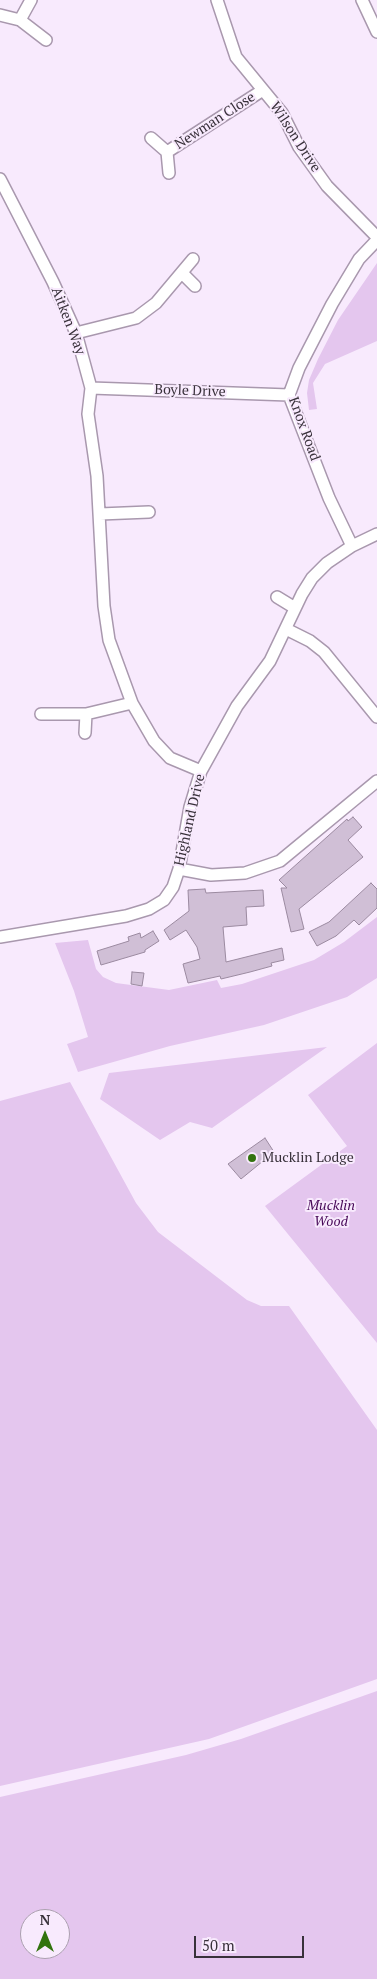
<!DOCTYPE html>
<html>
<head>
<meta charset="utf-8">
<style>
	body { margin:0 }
	#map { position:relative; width:377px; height:1979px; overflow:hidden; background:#f8eafd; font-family:"PT Serif",serif }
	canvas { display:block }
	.north { position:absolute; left:20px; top:1909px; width:50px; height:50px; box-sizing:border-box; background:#f8eafd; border:1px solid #aba0af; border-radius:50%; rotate:0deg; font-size:14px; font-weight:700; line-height:20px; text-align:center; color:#38313a }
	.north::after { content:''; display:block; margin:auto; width:18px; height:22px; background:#32730e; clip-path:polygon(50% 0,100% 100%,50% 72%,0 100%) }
	.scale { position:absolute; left:194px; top:1936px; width:110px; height:22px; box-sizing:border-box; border:2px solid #38313a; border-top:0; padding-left:6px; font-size:15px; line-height:18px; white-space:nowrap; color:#38313a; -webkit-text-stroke:4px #f8eafd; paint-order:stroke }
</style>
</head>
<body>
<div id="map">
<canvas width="377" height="1979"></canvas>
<div class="north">N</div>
<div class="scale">50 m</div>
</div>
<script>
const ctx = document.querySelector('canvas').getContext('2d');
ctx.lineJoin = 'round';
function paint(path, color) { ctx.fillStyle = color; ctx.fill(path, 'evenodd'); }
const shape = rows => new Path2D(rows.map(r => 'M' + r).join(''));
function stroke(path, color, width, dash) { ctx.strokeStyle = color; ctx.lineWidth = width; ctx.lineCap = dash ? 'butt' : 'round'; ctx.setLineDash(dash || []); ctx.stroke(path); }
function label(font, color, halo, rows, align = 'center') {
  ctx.font = font + ' "PT Serif",serif'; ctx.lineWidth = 4; ctx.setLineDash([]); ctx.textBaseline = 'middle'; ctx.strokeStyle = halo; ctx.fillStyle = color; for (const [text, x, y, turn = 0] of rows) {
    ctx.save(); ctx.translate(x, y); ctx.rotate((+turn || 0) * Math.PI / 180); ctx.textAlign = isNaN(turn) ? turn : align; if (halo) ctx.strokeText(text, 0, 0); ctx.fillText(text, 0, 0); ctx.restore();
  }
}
paint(shape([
	[377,263,377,341,325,364,313,383,317,409,309,410,307,393,309,380,318,359,338,320],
	[377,917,377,978,347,997,264,1025,170,1046,78,1072,67,1044,88,1037,74,991,55,943,88,940,96,969,103,977,116,983,169,990,217,980,221,988,242,984,314,960,344,942],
	[377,1043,377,1343,265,1206,347,1146,308,1095],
	[327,1047,212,1128,190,1122,160,1140,100,1099,109,1073],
	[70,1082,136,1203,158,1232,247,1300,261,1306,289,1306,377,1430,377,1679,209,1739,0,1786,0,1101],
	[377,1691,377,1979,0,1979,0,1797,186,1755,241,1739],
	[30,1919,60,1919,60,1949,30,1949]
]), '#e4c6ee');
const building = shape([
	[353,817,362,827,348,840,363,857,299,909,304,929,291,932,281,888,287,888,279,880,347,819,348,821,353,817],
	[371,883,377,889,377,908,359,925,354,920,336,936,317,946,309,932,329,922,371,883],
	[205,889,206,893,263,890,264,906,246,907,247,925,223,927,226,962,282,948,284,960,271,963,272,966,250,972,221,979,220,976,188,983,183,964,200,959,197,947,186,930,170,940,164,930,189,911,188,890,205,889],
	[153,931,159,941,145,950,145,952,101,965,97,951,129,941,128,937,140,933,141,938,153,931],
	[132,972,144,973,142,986,131,984,132,972],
	[265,1138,274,1152,241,1179,228,1164,265,1138]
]);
paint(building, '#d0bfd6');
stroke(building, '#9b8aa0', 1);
const minor = shape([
	[217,0,236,57,282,113,299,147,327,186,377,237],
	[362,0,377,32],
	[0,15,20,20,46,40],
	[20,20,31,0],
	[151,138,167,152,169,173],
	[167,152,263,90],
	[0,179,53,282,76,333,91,388,88,414,97,476,104,606,109,640,132,703,154,741,170,758,201,771],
	[183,274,195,286],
	[76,333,136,318,156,303,193,259],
	[91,388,289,395],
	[100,514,149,512],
	[352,546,329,498,289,395,299,368,332,304,359,259,377,240],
	[277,597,295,608],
	[286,629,310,641,324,652,377,717],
	[41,714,86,714,132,703],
	[85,733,86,714],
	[179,869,211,875,245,873,280,861,377,781],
	[0,937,126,916,149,909,164,900,173,887,179,869,190,807,201,771,237,706,270,661,302,594,312,578,327,563,352,546,377,534]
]);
stroke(minor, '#a998ae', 14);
stroke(minor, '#fff', 11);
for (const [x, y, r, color] of [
	[252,1158,5,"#32730e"]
]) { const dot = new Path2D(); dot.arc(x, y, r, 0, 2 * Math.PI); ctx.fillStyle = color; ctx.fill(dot); stroke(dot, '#f8eafd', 2); }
label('14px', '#38313a', '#f8eafd', [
	["Newman Close",215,121,-33],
	["Wilson Drive",295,137,57],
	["Aitken Way",68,321,69],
	["Boyle Drive",190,391,2],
	["Knox Road",304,429,70],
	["Highland Drive",190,820,-77]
]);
label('14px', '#38313a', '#f8eafd', [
	["Mucklin Lodge",262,1158]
], 'left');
label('italic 14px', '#460757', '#f8eafd', [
	["Mucklin",331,1206],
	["Wood",331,1222]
]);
</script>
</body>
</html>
